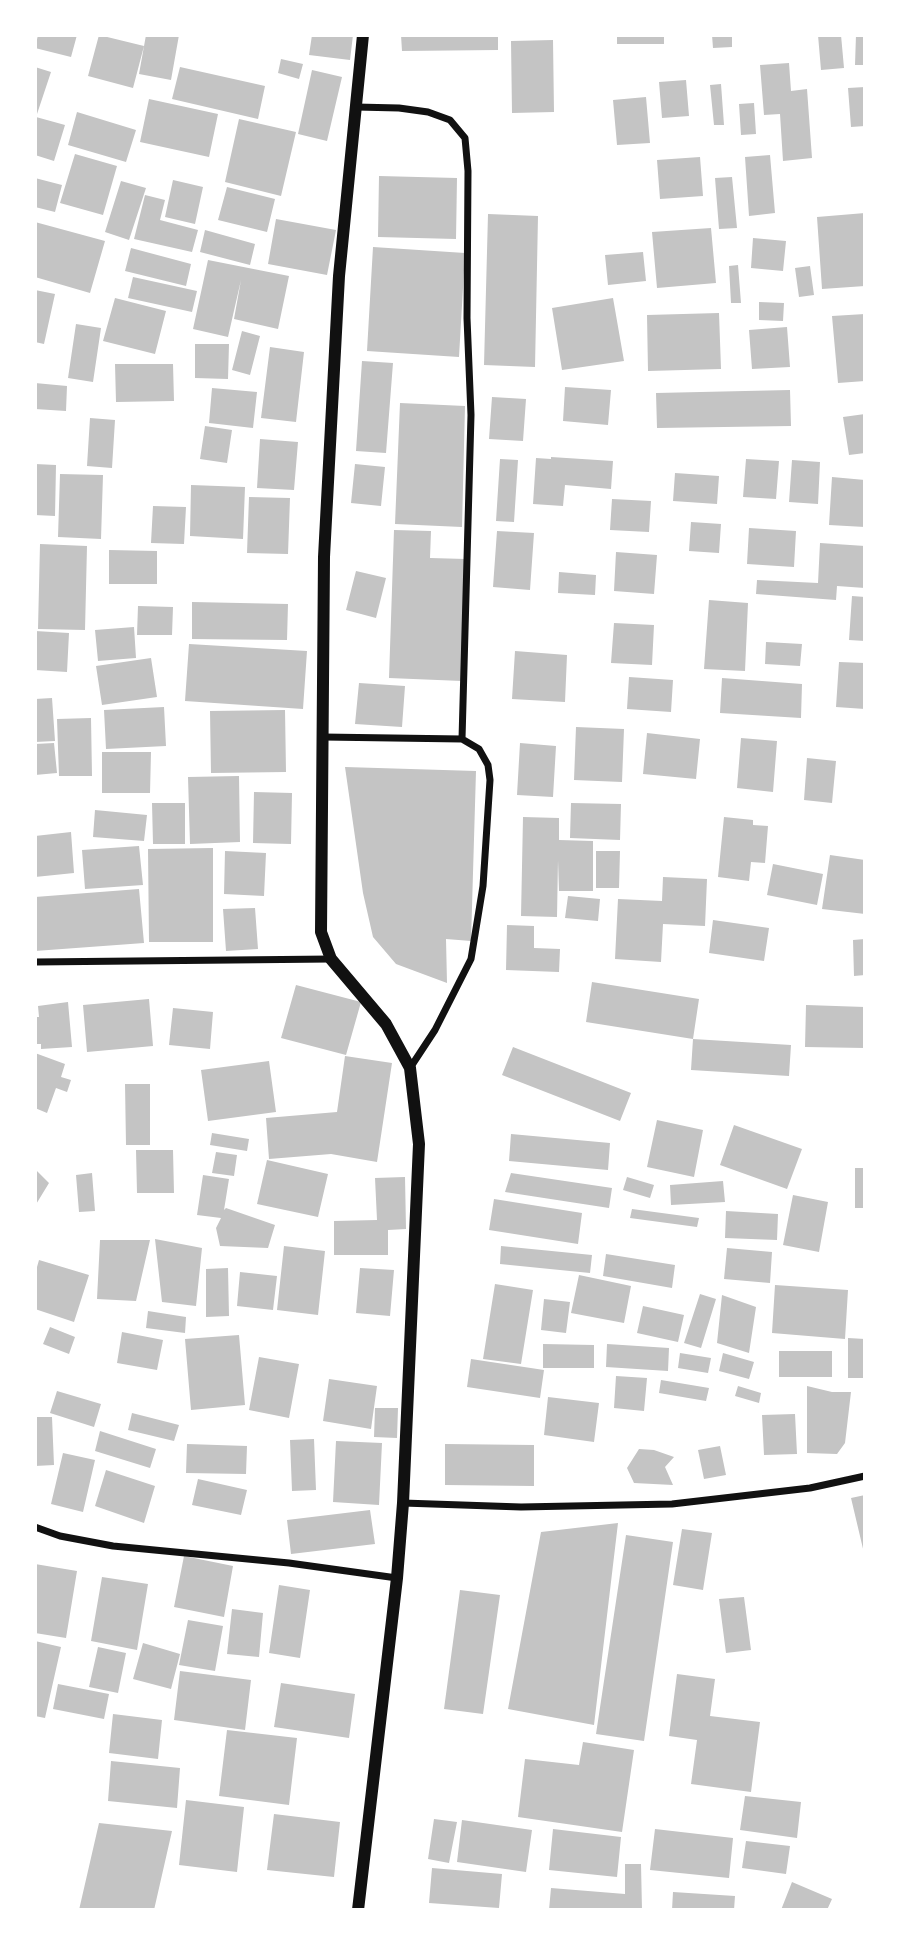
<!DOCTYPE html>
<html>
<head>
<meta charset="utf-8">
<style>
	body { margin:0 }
	#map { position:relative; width:900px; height:1945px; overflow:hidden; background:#fff; font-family:"Public Sans",sans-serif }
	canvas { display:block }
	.frame { position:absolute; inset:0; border:37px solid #fff; pointer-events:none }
</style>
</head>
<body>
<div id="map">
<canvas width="900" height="1945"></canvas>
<div class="frame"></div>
</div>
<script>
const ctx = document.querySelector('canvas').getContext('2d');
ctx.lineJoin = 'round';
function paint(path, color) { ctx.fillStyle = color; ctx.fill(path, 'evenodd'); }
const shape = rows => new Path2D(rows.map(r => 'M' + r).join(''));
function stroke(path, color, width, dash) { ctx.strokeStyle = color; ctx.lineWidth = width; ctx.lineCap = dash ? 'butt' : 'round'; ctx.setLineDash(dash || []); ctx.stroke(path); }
paint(shape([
	[38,35,77,35,71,57,35,48],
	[99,35,144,46,133,88,88,76],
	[146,35,179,35,171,80,139,74],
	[312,35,353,35,350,60,309,55],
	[401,35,498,35,498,50,402,51],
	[617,35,664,35,664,44,617,44],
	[712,35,732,35,732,47,713,48],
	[818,35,841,35,844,68,821,70],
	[856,35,865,35,865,65,855,65],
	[553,40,554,112,512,113,511,41],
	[281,59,303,64,299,79,278,73],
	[789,63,791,91,807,89,812,158,783,161,780,114,764,115,760,65],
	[35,67,51,72,36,117,65,125,54,161,35,155],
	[180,67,265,86,258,119,172,99],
	[312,70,342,77,327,141,298,134],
	[686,80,689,116,662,118,659,82],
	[721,84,724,125,714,125,710,85],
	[865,87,865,126,851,127,848,88],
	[646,97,650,143,617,145,613,100],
	[149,99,218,114,209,157,140,142],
	[754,103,756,134,741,135,739,104],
	[77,112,136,130,126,162,68,145],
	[239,119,296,132,281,196,225,182],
	[75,154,117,166,103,215,60,203],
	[770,155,775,213,749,216,745,157],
	[700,157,703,196,660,199,657,160],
	[379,176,457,178,456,239,378,237],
	[732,177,737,228,719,229,715,178],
	[35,178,62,185,55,212,35,207],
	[173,180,203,187,195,224,165,217],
	[121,181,146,188,129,240,105,232],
	[227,187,275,199,267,232,218,220],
	[145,195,165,200,160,220,198,230,192,252,134,239],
	[865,213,865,286,822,289,817,217],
	[488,214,538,216,535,367,484,365],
	[276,219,336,230,327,275,268,264],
	[35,222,105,241,90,293,35,277],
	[711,228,716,283,657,288,652,232],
	[205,230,255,244,250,265,200,252],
	[753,238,786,241,783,271,751,268],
	[373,247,465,253,459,357,367,351],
	[131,248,191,264,186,286,125,271],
	[643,252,646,281,608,285,605,255],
	[208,260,289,276,278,329,234,319,241,280,228,337,193,329],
	[738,265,741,303,731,303,729,266],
	[810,266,814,295,799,297,795,268],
	[133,277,197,291,192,312,128,298],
	[35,290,55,294,44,344,35,342],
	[115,298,166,311,155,354,103,341],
	[613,298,624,361,562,370,552,308],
	[759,302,784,303,783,321,759,320],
	[719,313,721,369,648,371,647,315],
	[865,314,865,381,838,383,832,316],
	[76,324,101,328,93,382,68,378],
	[787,327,790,367,752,369,749,330],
	[242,331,260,336,250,375,232,370],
	[195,344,229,344,228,379,195,378],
	[270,347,304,352,296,422,261,418],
	[362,361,393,363,386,453,356,451],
	[115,364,173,364,174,401,116,402],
	[35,383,67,386,66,411,35,409],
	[565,387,611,390,608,425,563,421],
	[212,388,257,392,253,428,209,423],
	[790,390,791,426,657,428,656,393],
	[492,397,526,399,523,441,489,439],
	[400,403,465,406,462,527,395,524],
	[865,414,865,453,849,455,843,417],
	[90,418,115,420,112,468,87,466],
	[205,426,232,430,227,463,200,459],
	[260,439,298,442,294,490,257,488],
	[551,457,613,461,611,489,565,485,563,506,533,504,536,458,551,459],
	[500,459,518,460,514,522,496,521],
	[746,459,779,461,776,499,743,497],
	[792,460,820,462,818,504,789,502],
	[35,464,56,465,55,516,35,515],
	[355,464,385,467,381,506,351,503],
	[675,473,719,476,717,504,673,501],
	[60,474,103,475,101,539,58,537],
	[832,477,865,480,865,527,829,525],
	[191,485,245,487,243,539,190,536],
	[249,497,290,498,288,554,247,553],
	[612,499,651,501,649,532,610,530],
	[153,506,186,507,184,544,151,543],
	[691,522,721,524,719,553,689,551],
	[749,528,796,531,794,567,747,564],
	[394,530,431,531,430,558,466,559,462,681,389,678],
	[497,531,534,533,530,590,493,587],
	[820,543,865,546,865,588,837,586,836,600,756,594,757,580,818,583],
	[40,544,87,546,85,630,38,629],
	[109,550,157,551,157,584,109,584],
	[616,552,657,555,654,594,614,591],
	[356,571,386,578,376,618,346,610],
	[559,572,596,575,595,595,558,593],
	[852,596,865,597,865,641,849,640],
	[709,600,748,603,745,671,704,669],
	[192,602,288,604,287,640,192,639],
	[138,606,173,607,172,635,137,635],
	[614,623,654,625,652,665,611,663],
	[134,627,136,658,98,661,95,630],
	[35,631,69,633,67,672,35,670],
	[766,642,802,644,800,666,765,664],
	[189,644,307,651,303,709,185,701],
	[515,651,567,655,565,702,512,699],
	[151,658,157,697,102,705,96,666],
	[839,662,865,663,865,709,836,707],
	[629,677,673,680,671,712,627,709],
	[722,678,802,684,801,718,720,713],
	[359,683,405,686,402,727,355,724],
	[52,698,55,741,35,742,35,699],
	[164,707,166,746,106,749,104,710],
	[285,710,286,772,211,773,210,711],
	[91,718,92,776,59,776,57,719],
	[576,727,624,729,622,782,574,780],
	[647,733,700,739,696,779,643,774],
	[741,738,777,741,773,792,737,788],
	[54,743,57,773,35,775,35,744],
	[520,743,556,746,553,797,517,795],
	[102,752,151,752,150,793,102,793],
	[807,758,836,761,832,803,804,800],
	[345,767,476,771,471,941,446,939,447,983,396,964,373,937,363,893],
	[239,776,240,842,190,844,188,777],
	[254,792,292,793,291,844,253,843],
	[152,803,185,803,185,844,153,844],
	[571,803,621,804,620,840,570,838],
	[95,810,147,815,144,841,93,837],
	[523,817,559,818,559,840,593,841,593,891,559,891,558,860,557,917,521,916],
	[724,817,753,820,753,825,768,826,765,863,751,862,749,881,718,877],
	[71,832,74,873,35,877,35,836],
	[139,846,143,885,85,889,82,850],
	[213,848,213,942,149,942,148,849],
	[225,851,266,853,264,896,224,894],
	[596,851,620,851,619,888,596,888],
	[830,855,865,860,865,914,822,909],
	[773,864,823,874,817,905,767,895],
	[663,877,707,879,705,926,663,924,661,962,615,959,618,899,662,901],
	[139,889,144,943,35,951,35,897],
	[568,896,600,899,598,921,565,918],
	[255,908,258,949,226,951,223,909],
	[713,920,769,928,764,961,709,953],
	[507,925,534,926,534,948,560,949,559,972,506,970],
	[865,939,865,975,854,976,853,940],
	[592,982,699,999,693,1039,586,1022],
	[296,985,361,1002,346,1055,281,1038],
	[149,999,153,1046,87,1052,83,1005],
	[68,1002,72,1047,41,1049,41,1044,35,1044,35,1017,39,1017,38,1006],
	[806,1005,865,1007,865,1048,805,1047],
	[173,1008,213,1012,210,1049,169,1045],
	[693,1039,791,1045,789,1076,691,1070],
	[513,1047,631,1093,620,1121,502,1075],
	[35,1053,65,1064,61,1077,71,1080,67,1092,56,1088,47,1113,35,1108],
	[345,1056,392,1063,377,1162,331,1154,269,1159,266,1118,337,1112],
	[269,1061,276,1112,208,1121,201,1070],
	[125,1084,150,1084,150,1145,126,1145],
	[657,1120,703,1130,694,1177,647,1167],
	[734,1125,802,1149,787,1189,720,1165],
	[212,1133,249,1139,247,1151,210,1145],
	[511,1134,610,1143,608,1170,509,1161],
	[136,1150,173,1150,174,1193,137,1193],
	[216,1152,237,1155,234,1176,212,1173],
	[267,1160,328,1174,318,1217,257,1204],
	[855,1168,865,1168,865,1208,855,1208],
	[35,1169,49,1183,35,1206],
	[92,1173,95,1211,79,1212,76,1175],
	[511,1173,612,1188,609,1208,505,1192],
	[203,1175,229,1179,224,1210,226,1208,275,1225,268,1248,220,1246,216,1228,221,1218,197,1215],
	[405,1177,406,1229,388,1230,388,1255,334,1255,334,1221,377,1220,375,1178],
	[627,1177,654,1185,650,1198,623,1190],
	[723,1181,725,1202,671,1205,670,1185],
	[793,1195,828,1202,819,1252,783,1245],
	[494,1199,582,1213,578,1244,489,1230],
	[632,1209,699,1218,697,1227,630,1218],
	[726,1211,778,1214,777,1240,725,1238],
	[155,1239,202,1248,196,1306,162,1302],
	[100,1240,150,1240,136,1301,97,1299],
	[284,1246,325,1251,318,1315,277,1310],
	[501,1246,592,1255,590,1273,500,1264],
	[727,1248,772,1252,770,1283,724,1279],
	[606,1254,675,1265,672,1288,603,1276],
	[39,1260,89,1275,74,1322,35,1309,35,1274],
	[228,1268,229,1316,206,1317,206,1269],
	[360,1268,394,1270,390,1316,356,1313],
	[240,1272,277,1276,273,1310,237,1306],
	[579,1275,631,1286,624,1323,571,1313],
	[495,1284,533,1290,521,1364,483,1359],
	[775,1285,848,1290,845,1339,772,1333],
	[700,1294,716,1299,701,1348,684,1343],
	[722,1295,756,1307,749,1353,717,1343],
	[544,1299,570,1302,566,1333,541,1330],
	[643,1306,684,1315,678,1342,637,1333],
	[148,1311,186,1317,185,1333,146,1328],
	[50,1327,75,1337,69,1354,43,1344],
	[122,1332,163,1340,157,1370,117,1363],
	[239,1335,245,1405,191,1410,185,1339],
	[848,1338,865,1339,865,1378,848,1378],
	[543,1344,594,1345,594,1368,543,1368],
	[607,1344,669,1348,668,1371,606,1367],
	[779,1351,832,1351,832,1377,779,1377],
	[680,1353,711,1358,708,1373,678,1368],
	[723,1353,754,1362,749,1379,719,1371],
	[259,1357,299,1364,289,1418,249,1410],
	[471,1359,544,1370,540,1398,467,1387],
	[616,1376,647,1378,644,1411,614,1408],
	[329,1379,377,1386,371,1429,323,1421],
	[661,1380,709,1388,706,1401,659,1393],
	[738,1386,761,1393,759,1403,735,1396],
	[807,1386,832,1392,851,1392,845,1443,837,1454,807,1453],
	[57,1391,101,1404,94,1427,50,1413],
	[548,1397,599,1403,594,1442,544,1435],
	[375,1408,398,1408,397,1438,374,1437],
	[132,1413,179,1425,174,1441,128,1430],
	[795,1414,797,1454,764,1455,762,1415],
	[35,1417,52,1417,54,1465,35,1466],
	[100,1431,156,1449,150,1468,95,1451],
	[314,1439,316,1490,292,1491,290,1440],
	[336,1441,382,1443,379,1505,333,1502],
	[187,1444,247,1446,246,1474,186,1473],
	[445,1444,534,1445,534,1486,445,1485],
	[720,1446,726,1475,704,1479,698,1450],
	[639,1449,654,1450,674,1457,665,1467,673,1485,634,1483,627,1468],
	[63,1453,95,1460,83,1512,51,1504],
	[106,1470,155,1486,144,1523,95,1506],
	[198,1479,247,1490,241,1515,192,1505],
	[865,1495,865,1553,864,1553,851,1498],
	[370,1510,375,1544,291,1554,287,1520],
	[618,1523,594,1725,508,1709,541,1532],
	[682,1529,712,1533,703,1590,673,1585],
	[626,1535,673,1542,644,1741,596,1734],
	[184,1556,233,1566,224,1617,174,1607],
	[35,1564,77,1571,66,1638,35,1633],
	[102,1577,148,1584,137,1650,91,1641],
	[279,1585,310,1590,300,1658,269,1653],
	[460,1590,500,1595,483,1714,444,1709],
	[744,1597,751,1650,726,1653,719,1599],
	[232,1609,263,1613,259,1657,227,1654],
	[188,1620,223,1626,215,1671,179,1665],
	[35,1641,61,1647,45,1718,35,1716],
	[143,1643,180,1654,171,1689,133,1679],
	[98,1647,126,1653,118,1693,89,1687],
	[180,1671,251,1680,245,1730,174,1720],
	[677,1674,715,1679,710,1716,760,1722,751,1792,691,1784,697,1740,669,1736],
	[281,1683,355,1694,349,1738,274,1727],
	[58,1684,109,1694,104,1719,53,1709],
	[113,1714,162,1720,158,1759,109,1753],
	[227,1730,297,1738,289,1805,219,1796],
	[583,1742,634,1750,622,1832,518,1817,525,1759,579,1765],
	[111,1761,180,1768,177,1808,108,1801],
	[745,1796,801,1802,797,1838,740,1830],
	[186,1800,244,1807,237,1872,179,1865],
	[274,1814,340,1822,334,1877,267,1870],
	[434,1819,457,1822,449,1863,428,1859],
	[462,1820,532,1830,526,1872,457,1862],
	[99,1823,172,1831,154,1910,79,1910],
	[553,1829,621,1837,617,1877,549,1870],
	[655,1829,733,1838,729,1878,650,1870],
	[746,1841,790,1846,786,1874,742,1868],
	[625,1864,641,1864,642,1910,549,1910,551,1888,625,1894],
	[432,1868,502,1874,499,1908,429,1903],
	[792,1882,832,1899,827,1910,781,1910],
	[673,1892,735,1896,734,1910,672,1910]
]), '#c4c4c4');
stroke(shape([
	[323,737,462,739,471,415,467,318,468,171,465,138,450,120,428,112,399,108,356,107],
	[35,962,331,959],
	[410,1068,435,1030,471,959,483,886,490,780,488,765,479,749,462,739],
	[403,1503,521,1507,672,1504,810,1488,865,1476],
	[35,1527,60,1536,113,1546,289,1563,397,1578]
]), '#111', 7);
stroke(shape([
	[358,1910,397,1578,403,1503,419,1144,410,1068,386,1024,331,959,321,932,324,557,339,276,363,35]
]), '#111', 12);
</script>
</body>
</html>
